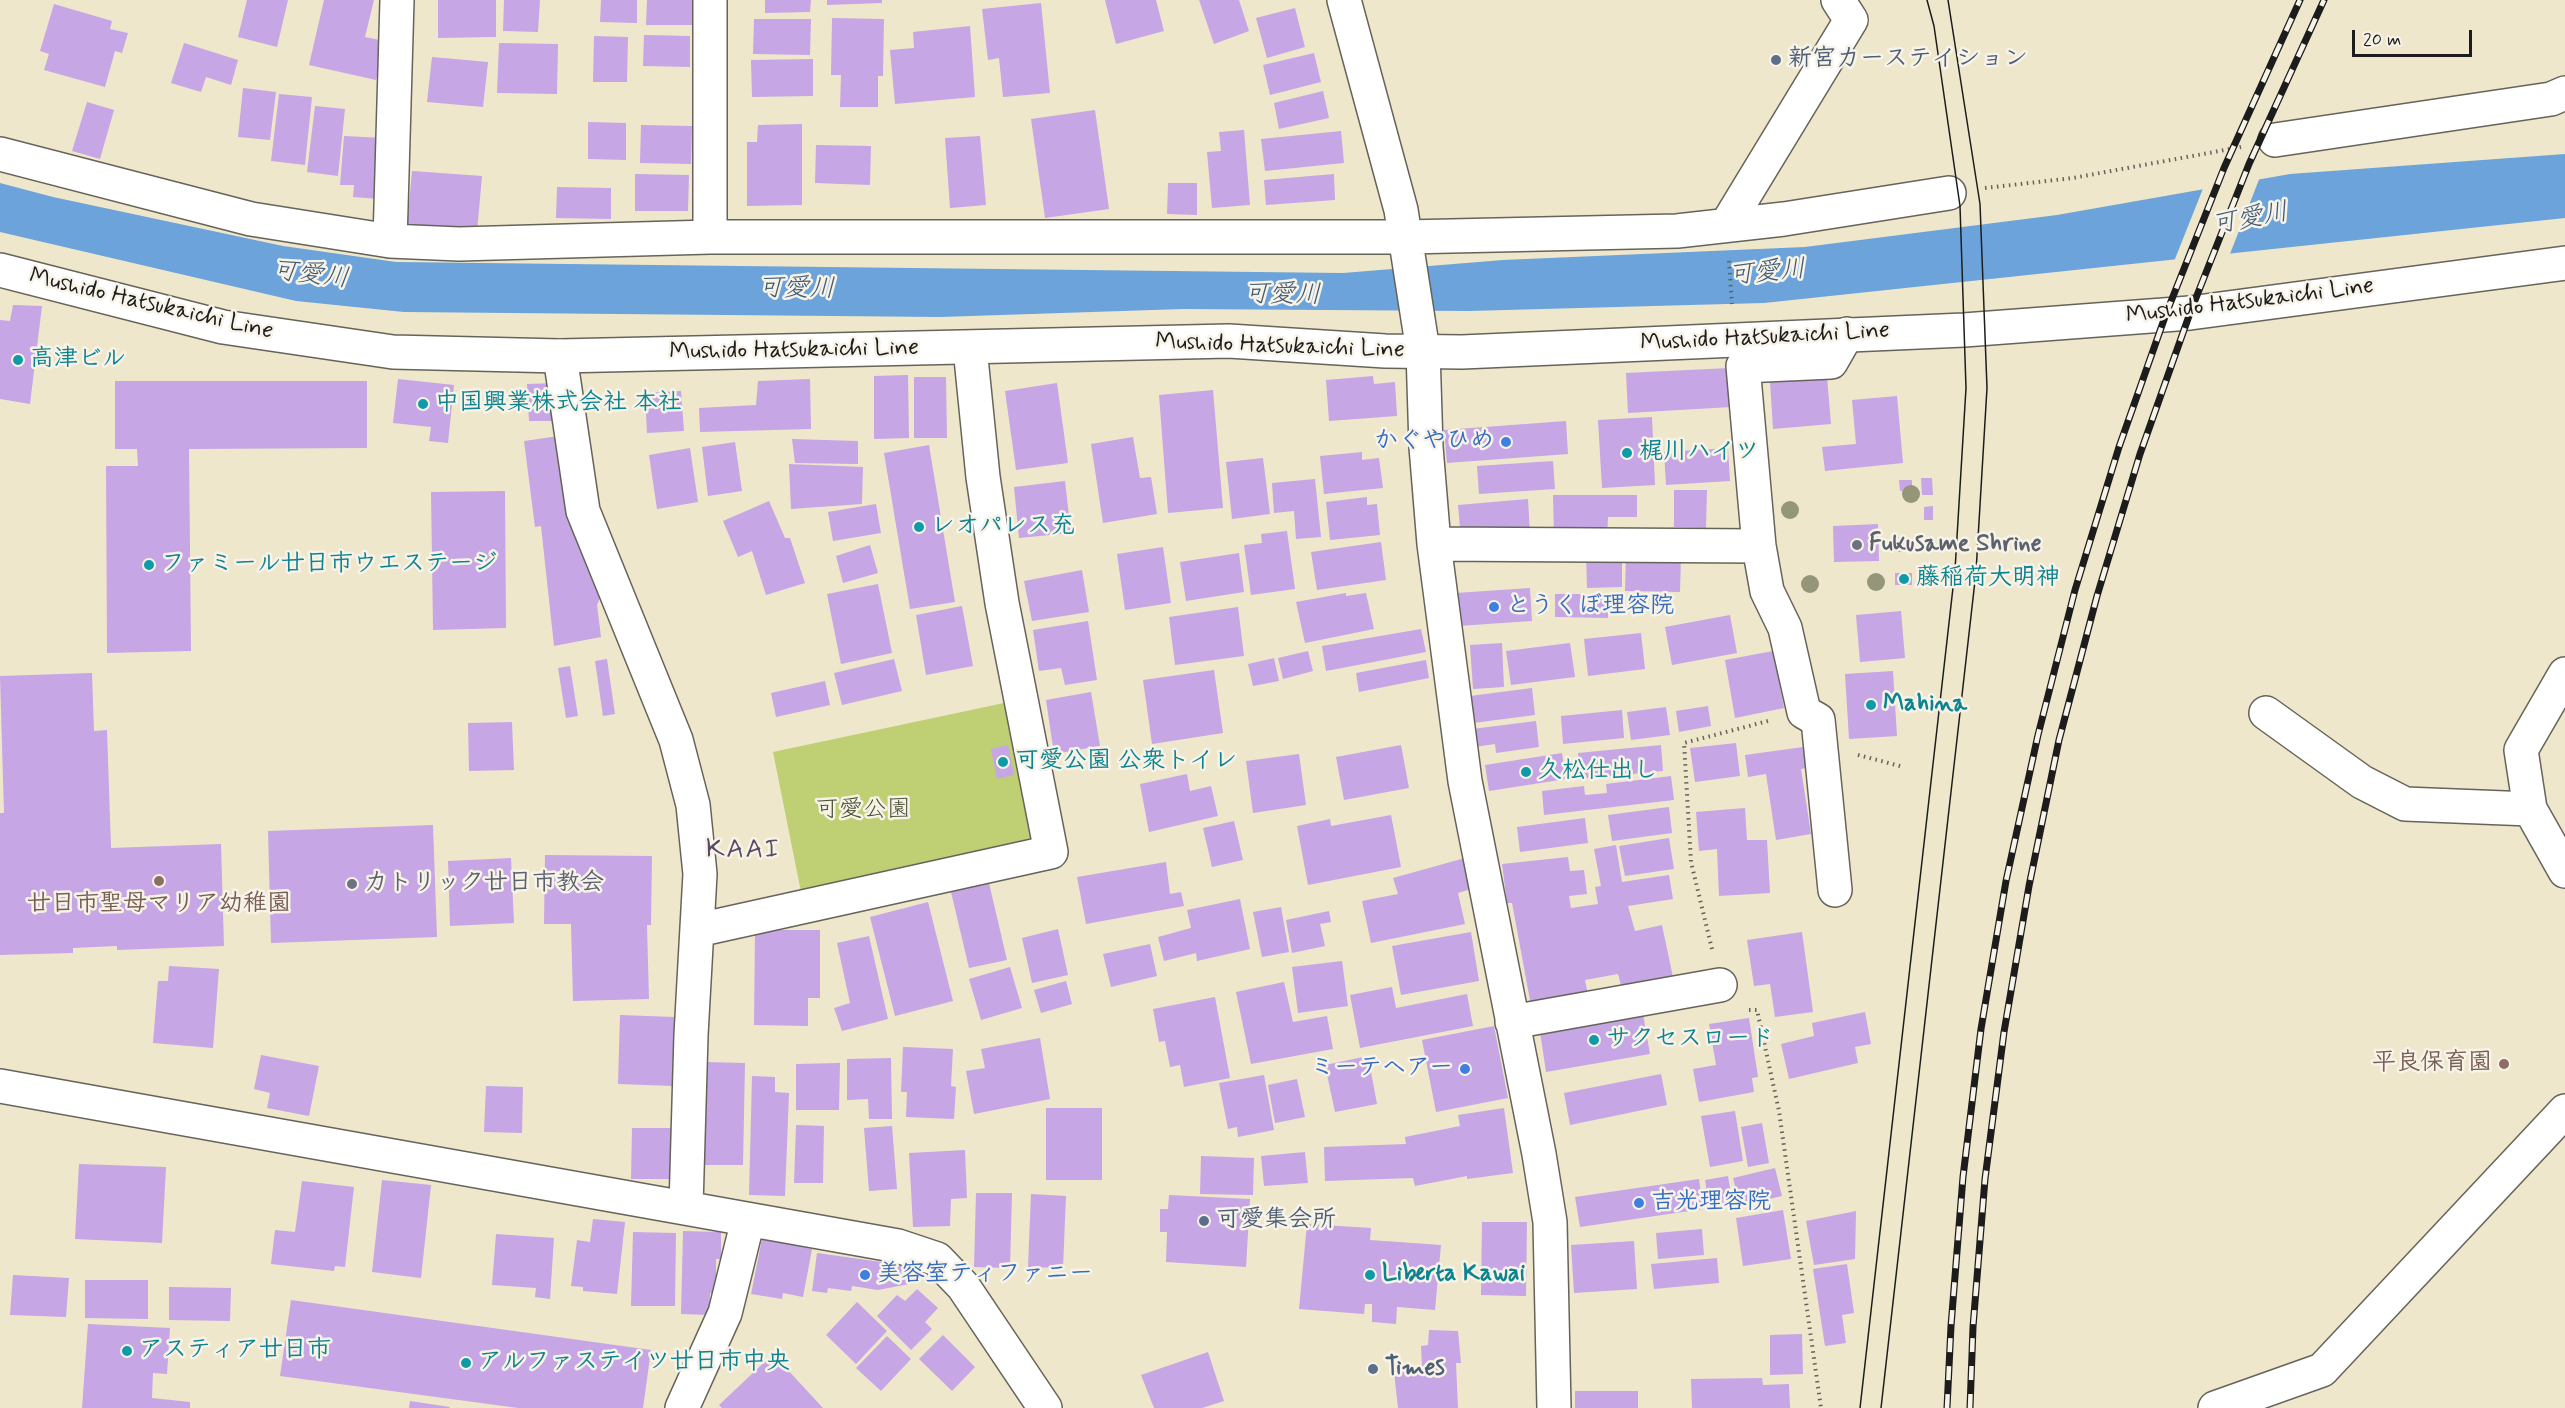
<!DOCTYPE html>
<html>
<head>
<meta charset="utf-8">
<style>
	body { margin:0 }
	#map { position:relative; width:2565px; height:1408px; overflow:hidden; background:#eee7cc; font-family:Mynerve,sans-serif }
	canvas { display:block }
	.scale { position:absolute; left:2352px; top:30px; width:120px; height:27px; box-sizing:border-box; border:3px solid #1c1c1c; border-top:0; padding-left:8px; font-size:18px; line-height:21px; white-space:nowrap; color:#1c1c1c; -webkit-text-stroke:4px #f7f3e8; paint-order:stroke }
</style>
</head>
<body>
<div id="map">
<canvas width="2565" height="1408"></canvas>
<div class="scale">20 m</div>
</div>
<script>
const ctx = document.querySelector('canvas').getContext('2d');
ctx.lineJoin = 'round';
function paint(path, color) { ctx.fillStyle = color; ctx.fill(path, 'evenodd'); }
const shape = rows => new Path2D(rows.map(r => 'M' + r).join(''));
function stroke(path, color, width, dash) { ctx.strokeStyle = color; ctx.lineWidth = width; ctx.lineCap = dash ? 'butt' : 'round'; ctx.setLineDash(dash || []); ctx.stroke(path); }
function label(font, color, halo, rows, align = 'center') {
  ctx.font = font + ' Mynerve,"Klee One",sans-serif'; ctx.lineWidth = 5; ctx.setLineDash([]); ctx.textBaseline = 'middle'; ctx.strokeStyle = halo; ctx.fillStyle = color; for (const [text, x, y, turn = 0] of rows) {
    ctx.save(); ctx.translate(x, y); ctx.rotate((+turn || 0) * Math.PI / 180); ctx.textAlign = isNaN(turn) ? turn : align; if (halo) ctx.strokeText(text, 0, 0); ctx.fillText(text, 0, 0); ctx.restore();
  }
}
paint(shape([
	[1004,703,1034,850,803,902,773,752]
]), '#bed073');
paint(shape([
	[2565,154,2565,218,1764,303,1469,311,1183,309,940,317,404,312,296,301,0,232,0,183,53,197,283,246,396,262,1343,273,1503,260,1805,247,2057,215,2290,174]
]), '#6ba3da');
paint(shape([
	[2260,177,2228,259,2173,264,2204,186]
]), '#eee7cc');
paint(shape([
	[247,0,288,0,277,47,238,37],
	[324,0,374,0,365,37,385,41,376,80,309,65],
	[438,0,496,0,496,37,438,38],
	[504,0,540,0,538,32,503,31],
	[601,0,637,0,637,23,600,22],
	[647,0,696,0,695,25,646,25],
	[765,0,811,0,810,12,765,13],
	[827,0,882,0,882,3,827,5],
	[1105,0,1156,0,1164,31,1116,44],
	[1199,0,1239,0,1249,31,1214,44],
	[1041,3,1050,93,1003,97,999,58,988,60,982,9],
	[54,4,112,21,110,29,128,33,122,53,115,51,105,87,44,70,49,54,40,51],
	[1295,8,1305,47,1267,58,1256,18],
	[832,18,884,19,883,76,878,76,878,107,840,107,841,75,831,75],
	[754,19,811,19,810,55,753,54],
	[970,26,975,97,895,104,890,50,914,48,913,32],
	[644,35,690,36,690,67,643,66],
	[594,36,628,37,627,82,593,82],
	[184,43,238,60,231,85,206,77,201,92,171,83],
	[499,43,558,44,557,94,497,93],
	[1314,53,1321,82,1270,95,1263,65],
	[432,57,488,62,483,107,427,102],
	[813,59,813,96,752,97,751,60],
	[243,88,276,92,270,140,238,137],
	[1323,91,1329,118,1279,129,1274,103],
	[279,94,312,97,305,165,271,161],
	[87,102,114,110,100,159,72,151],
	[315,106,345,109,338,176,307,172],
	[1095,110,1109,209,1045,218,1031,119],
	[588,122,626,123,626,160,588,159],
	[802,124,802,205,747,206,747,142,757,142,758,125],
	[641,125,692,126,691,164,640,163],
	[1244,130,1250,205,1212,208,1207,152,1221,151,1219,132],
	[1341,131,1344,163,1265,171,1261,139],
	[344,136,384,138,379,199,353,197,354,185,340,185],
	[980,136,986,205,950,208,945,138],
	[816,145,871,146,870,185,815,183],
	[412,171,482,176,477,232,407,227],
	[635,174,689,175,688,211,635,211],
	[1334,174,1335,200,1266,205,1264,180],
	[1168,183,1197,183,1197,215,1167,214],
	[557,187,611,188,611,219,556,218],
	[13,305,42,306,30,404,0,399,0,320,10,321],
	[1729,368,1731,407,1628,413,1626,373],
	[908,375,909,438,874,439,874,376],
	[1373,376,1374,384,1395,382,1397,416,1329,421,1326,380],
	[914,377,946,377,947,438,914,438],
	[1827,377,1831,424,1773,429,1770,382],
	[398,379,454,385,448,443,429,441,431,427,393,423],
	[810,379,811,429,700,432,699,408,756,405,758,381],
	[115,381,367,381,367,448,189,449,191,651,107,653,106,466,138,466,137,449,115,449],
	[558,383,559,421,529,421,527,384],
	[1057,383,1068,463,1016,470,1005,391],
	[1213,390,1223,508,1168,513,1159,395],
	[681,391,684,431,647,433,645,393],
	[1897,396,1903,463,1825,471,1822,447,1856,444,1852,400],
	[1652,417,1655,485,1602,488,1598,420],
	[1566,421,1568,454,1447,463,1444,430],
	[566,435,605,585,597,605,601,637,554,646,541,526,535,527,524,441],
	[1133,437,1140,478,1151,477,1157,514,1103,523,1091,444],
	[792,439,858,441,858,464,795,463],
	[735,442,742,491,708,496,702,447],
	[929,445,955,602,910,609,884,453],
	[690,448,698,502,657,509,649,455],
	[1728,448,1730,481,1666,485,1664,452],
	[1362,452,1362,460,1379,458,1383,488,1324,494,1320,456],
	[1263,458,1270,514,1232,519,1226,462],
	[1553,461,1555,489,1479,494,1477,466],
	[789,464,863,467,862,504,791,509],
	[1921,478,1932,478,1933,495,1922,495],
	[1315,479,1321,537,1296,539,1294,511,1274,513,1272,483],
	[1899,480,1912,480,1912,490,1900,491],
	[1065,481,1071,533,1019,538,1014,487],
	[1674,490,1707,490,1706,528,1674,527],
	[505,491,506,628,433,630,431,492],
	[1553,495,1637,495,1637,517,1608,517,1607,540,1554,539],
	[1367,497,1367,505,1377,504,1380,535,1330,540,1326,502],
	[1528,499,1530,534,1461,539,1458,505],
	[769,501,785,538,790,538,805,583,766,595,752,551,738,557,723,521],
	[876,504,881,533,833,541,828,512],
	[1933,506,1933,520,1924,520,1924,507],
	[1878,524,1879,561,1834,562,1833,526],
	[1287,531,1295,589,1251,595,1244,545,1262,543,1261,534],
	[1891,537,1904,537,1904,552,1891,552],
	[1381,542,1386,580,1317,590,1311,552],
	[870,545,878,573,843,583,836,556],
	[1163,547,1171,603,1125,610,1117,554],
	[1622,552,1622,587,1587,588,1586,553],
	[1239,553,1244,592,1186,601,1180,562],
	[1626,556,1681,557,1680,592,1625,591],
	[1082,570,1089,612,1032,621,1024,581],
	[1895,573,1912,573,1912,585,1895,585],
	[878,584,892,653,841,664,827,594],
	[1530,588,1532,621,1458,626,1456,593],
	[1346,593,1346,596,1366,593,1374,629,1305,643,1296,602],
	[1555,594,1608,594,1608,618,1555,617],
	[962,606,973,666,926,675,916,615],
	[1238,607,1244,656,1175,665,1169,617],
	[1901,611,1905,658,1860,662,1856,615],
	[1730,615,1737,653,1672,665,1665,627],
	[1088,621,1097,680,1065,685,1061,668,1039,671,1033,630],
	[1421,629,1426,652,1326,671,1322,646],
	[1641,633,1645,669,1588,676,1584,639],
	[1502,643,1504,687,1473,689,1470,645],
	[1570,643,1575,677,1511,685,1506,651],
	[1308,651,1313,671,1283,679,1278,658],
	[1773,651,1784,708,1735,718,1725,660],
	[1274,658,1279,681,1253,686,1248,664],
	[607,659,615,714,603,716,595,661],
	[894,659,902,691,842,705,834,673],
	[1426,660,1429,678,1359,692,1356,673],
	[570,666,578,716,566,718,558,668],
	[1214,670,1223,733,1152,744,1143,680],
	[1893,671,1897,736,1849,739,1845,674],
	[92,673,94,731,107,730,111,848,221,844,224,946,117,950,117,946,73,948,73,953,0,955,0,813,4,813,0,676],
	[825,681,830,705,776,717,771,693],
	[1532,688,1535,715,1473,723,1470,696],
	[1091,692,1100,746,1054,754,1046,700],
	[1708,706,1711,726,1679,732,1676,711],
	[1666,707,1670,735,1631,740,1627,712],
	[1622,710,1624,738,1563,744,1561,716],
	[1536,721,1539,747,1496,753,1495,744,1474,747,1472,729],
	[512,722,514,770,469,771,468,723],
	[1736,743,1740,776,1695,782,1690,748],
	[1008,745,1014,775,997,779,991,749],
	[1401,745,1409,788,1344,800,1336,757],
	[1661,745,1663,771,1580,779,1578,753],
	[1803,747,1806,768,1801,769,1811,834,1776,840,1766,774,1748,777,1745,755],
	[1562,753,1566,779,1489,791,1485,765],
	[1299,754,1306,805,1253,813,1246,761],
	[1187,774,1190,791,1211,786,1218,816,1149,832,1140,784],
	[1671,776,1674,800,1544,815,1542,791,1584,786,1585,795,1607,793,1606,784],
	[1669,807,1672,833,1612,841,1608,815],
	[1745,808,1747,840,1767,840,1770,893,1719,896,1717,849,1699,851,1696,812],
	[1391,815,1401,867,1308,885,1297,826,1330,819,1331,826],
	[1585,818,1588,843,1520,852,1517,827],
	[1234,821,1243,860,1212,867,1203,828],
	[433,825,437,937,271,943,268,831],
	[1669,838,1674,869,1625,876,1619,846],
	[1616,845,1622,882,1669,875,1673,899,1628,906,1635,931,1662,925,1674,982,1623,993,1618,974,1585,980,1589,1000,1532,1011,1512,903,1507,903,1502,864,1568,857,1570,871,1584,870,1587,894,1569,896,1571,908,1598,904,1595,887,1601,886,1594,849],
	[545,855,652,856,651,925,647,925,649,999,573,1001,571,924,544,924],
	[511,858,514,923,450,926,448,861],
	[1465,858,1474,888,1458,893,1465,924,1371,943,1362,901,1398,894,1393,878],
	[1166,862,1170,894,1181,892,1184,906,1086,924,1077,877],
	[989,883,1007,960,969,968,951,892],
	[1240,899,1250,949,1197,961,1196,953,1164,961,1158,937,1191,928,1187,910],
	[928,902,953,1001,895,1016,870,917],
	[1281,907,1289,952,1262,957,1253,912],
	[1329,911,1331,922,1320,924,1325,946,1292,953,1286,920],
	[1058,929,1068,975,1032,983,1022,938],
	[755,930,820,930,820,998,808,998,808,1026,754,1025],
	[1471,932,1479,981,1401,995,1392,946],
	[1802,932,1813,1012,1775,1017,1770,984,1754,986,1747,940],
	[869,936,888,1019,842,1031,834,1008,850,1003,837,943],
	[1150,944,1157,976,1111,987,1103,954],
	[1342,961,1348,1006,1298,1013,1292,967],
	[169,966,219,969,213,1048,153,1043,158,981,168,981],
	[1010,967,1022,1008,981,1020,969,979],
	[1066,981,1072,1004,1041,1013,1034,990],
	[1284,982,1293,1022,1327,1016,1333,1049,1251,1064,1236,992],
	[1392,987,1396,1008,1467,994,1473,1026,1360,1048,1350,995],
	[1215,997,1230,1078,1184,1087,1180,1065,1170,1067,1165,1041,1159,1042,1153,1009],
	[1642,1008,1650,1054,1546,1072,1539,1025],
	[1865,1012,1871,1044,1855,1047,1858,1063,1789,1079,1781,1044,1814,1036,1812,1023],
	[620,1015,675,1017,673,1086,618,1084],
	[1749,1018,1758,1077,1752,1078,1754,1092,1699,1102,1693,1069,1716,1065,1709,1024],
	[1494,1026,1508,1098,1436,1112,1422,1040],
	[1040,1038,1050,1099,974,1114,966,1071,985,1068,981,1049],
	[903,1047,953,1049,951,1086,956,1087,954,1119,906,1117,907,1092,901,1092],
	[261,1055,319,1066,309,1116,267,1108,270,1093,254,1089],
	[1368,1056,1377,1104,1335,1112,1325,1065],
	[891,1058,892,1119,869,1119,868,1099,847,1100,847,1059],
	[705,1062,745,1063,743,1165,703,1165],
	[840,1063,839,1110,796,1110,796,1064],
	[1661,1074,1667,1105,1570,1125,1564,1093],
	[1264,1075,1274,1130,1238,1137,1237,1127,1228,1129,1219,1083],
	[752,1076,775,1077,775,1092,789,1093,785,1196,749,1195],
	[1297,1079,1305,1117,1275,1123,1268,1085],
	[486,1086,523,1087,522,1133,484,1132],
	[1046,1108,1102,1108,1102,1180,1046,1180],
	[1504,1108,1513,1173,1467,1179,1467,1176,1415,1186,1413,1178,1325,1181,1324,1147,1406,1144,1405,1137,1460,1126,1458,1115],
	[1735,1111,1743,1161,1710,1167,1701,1116],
	[1762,1123,1769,1163,1748,1167,1741,1127],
	[796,1125,824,1126,823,1183,794,1183],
	[892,1126,897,1189,869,1191,864,1128],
	[632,1128,679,1128,679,1179,631,1179],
	[965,1150,967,1198,951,1199,950,1226,913,1227,909,1153],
	[1305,1152,1308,1183,1264,1186,1261,1156],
	[1201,1156,1254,1158,1253,1195,1200,1194],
	[79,1164,166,1167,162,1243,75,1239],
	[1775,1168,1782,1196,1740,1206,1733,1178],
	[1728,1176,1733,1206,1710,1210,1705,1180],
	[1699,1179,1703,1209,1580,1227,1575,1197],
	[382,1180,431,1185,421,1278,372,1272],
	[302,1181,354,1187,345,1267,335,1266,334,1271,271,1264,275,1230,295,1232],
	[976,1193,1012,1193,1010,1268,974,1267],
	[1031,1194,1066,1196,1063,1268,1028,1267],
	[1169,1195,1250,1199,1246,1267,1166,1262,1167,1232,1160,1232,1160,1209,1168,1209],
	[1783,1210,1791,1259,1743,1266,1736,1218],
	[1856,1211,1855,1259,1814,1265,1806,1221],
	[593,1219,625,1222,617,1294,583,1291,583,1287,571,1286,577,1240,590,1242],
	[1482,1222,1527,1222,1526,1296,1481,1295],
	[1307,1224,1371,1228,1370,1240,1441,1245,1435,1310,1397,1307,1396,1324,1372,1322,1372,1304,1365,1304,1364,1314,1299,1309],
	[1702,1229,1704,1255,1658,1259,1656,1233],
	[683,1231,721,1232,721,1259,716,1259,716,1293,710,1293,709,1315,681,1314],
	[633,1232,676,1233,675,1306,631,1306],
	[496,1234,554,1238,550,1299,535,1297,536,1288,492,1285],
	[762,1239,812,1249,803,1297,783,1293,782,1299,751,1294],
	[1634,1241,1637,1289,1574,1293,1571,1245],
	[817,1253,917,1267,914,1283,878,1290,852,1286,851,1291,828,1288,827,1293,812,1291],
	[1717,1258,1719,1283,1654,1289,1651,1264],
	[1847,1264,1854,1313,1842,1315,1846,1343,1825,1346,1813,1269],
	[13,1275,69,1278,66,1317,10,1315],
	[85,1280,148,1280,148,1319,85,1318],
	[169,1287,231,1288,230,1321,169,1320],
	[917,1289,938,1308,925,1322,932,1329,911,1350,877,1316,897,1295,905,1301],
	[291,1300,651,1350,643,1408,518,1408,280,1376],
	[857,1302,887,1331,856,1364,826,1335],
	[88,1324,170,1328,167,1374,153,1373,152,1398,190,1402,190,1408,82,1408],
	[1429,1330,1458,1331,1461,1363,1456,1363,1458,1408,1398,1408,1394,1372,1422,1367,1421,1346,1428,1345],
	[1802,1334,1803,1374,1770,1375,1770,1335],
	[943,1335,975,1367,952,1391,919,1359],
	[887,1336,911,1359,881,1391,856,1368],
	[1208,1352,1224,1401,1202,1408,1154,1408,1141,1375],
	[773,1354,823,1408,722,1408,719,1405],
	[1762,1378,1763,1385,1789,1384,1790,1408,1692,1408,1691,1379],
	[1575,1391,1638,1391,1638,1408,1575,1408],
	[410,1401,450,1407,449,1408,409,1408]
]), '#c6a6e5');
const minor = shape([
	[710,0,710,237],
	[1344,0,1401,210,1423,351,1426,447,1434,544,1465,781,1539,1154,1550,1222,1554,1408],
	[2275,140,2551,99,2565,93],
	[0,154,251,219,390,241,459,244,710,237,1406,237,1677,231,1784,219,1949,193],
	[1727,224,1851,20,1838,0],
	[390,241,397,0],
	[560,356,583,511,676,740,693,805,700,874,691,1035,686,1207],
	[1434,544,1759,546],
	[2565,674,2521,750,2530,809,2565,871],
	[2266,713,2362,782,2405,804,2530,809],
	[1835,890,1818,720,1804,712,1785,628,1767,591,1759,546,1743,366,1831,362,1847,334],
	[698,930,1051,852,1002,603,983,477,970,348],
	[1512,1022,1720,985],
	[0,1086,898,1246,937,1259,963,1286,1045,1408],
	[682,1408,725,1313,748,1220],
	[2215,1408,2322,1370,2565,1111]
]);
const secondary = shape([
	[0,270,223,327,393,352,560,356,1229,341,1385,351,1462,352,1964,330,2190,313,2565,263]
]);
stroke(minor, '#66635a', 36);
stroke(secondary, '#66635a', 36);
stroke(shape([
	[1985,188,2073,178,2241,147],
	[1729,261,1732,304],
	[1858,755,1904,767],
	[1712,949,1691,862,1684,743,1768,721],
	[1749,1010,1757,1010,1779,1111,1821,1408]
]), '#66635a', 4, [1.5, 4.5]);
stroke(minor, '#fff', 33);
stroke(secondary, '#fff', 33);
stroke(shape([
	[1860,1408,1955,570,1966,388,1960,206,1934,26,1927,0],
	[1881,1408,1976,572,1987,388,1980,204,1948,0]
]), '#1c1c1c', 1.5);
const rail = shape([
	[1947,1408,1951,1326,1963,1177,1981,1029,2006,881,2038,735,2075,590,2119,447,2166,314,2224,168,2300,0],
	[1970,1408,1973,1327,1985,1179,2004,1032,2029,886,2059,740,2097,596,2140,454,2190,313,2249,164,2324,0]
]);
stroke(rail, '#1c1c1c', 7);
stroke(rail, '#f7f3e8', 4.5, [14]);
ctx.fillStyle = '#95957a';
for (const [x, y] of [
	[1911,494],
	[1790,510],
	[1876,582],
	[1810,584]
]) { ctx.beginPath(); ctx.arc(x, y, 9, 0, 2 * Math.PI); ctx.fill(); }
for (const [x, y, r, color] of [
	[1776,60,6,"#5c6f8a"],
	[18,360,6,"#0f9aa8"],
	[423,404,6,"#0f9aa8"],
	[1506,442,6,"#3f7fe0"],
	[1627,453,6,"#0f9aa8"],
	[919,527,6,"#0f9aa8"],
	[1857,545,6,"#6b7280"],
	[149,565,6,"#0f9aa8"],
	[1904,579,6,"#0f9aa8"],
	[1494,607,6,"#3f7fe0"],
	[1871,705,6,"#0f9aa8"],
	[1003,762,6,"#0f9aa8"],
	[1526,772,6,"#0f9aa8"],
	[159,881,6,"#8d6e63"],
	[352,884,6,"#6b7280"],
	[1594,1040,6,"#0f9aa8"],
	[2504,1064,6,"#8d6e63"],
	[1465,1069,6,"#3f7fe0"],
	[1639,1203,6,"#3f7fe0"],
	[1204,1221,6,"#5c6f8a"],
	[865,1275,6,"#3f7fe0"],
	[1370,1275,6,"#0f9aa8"],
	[127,1351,6,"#0f9aa8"],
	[466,1363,6,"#0f9aa8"],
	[1373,1369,6,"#5c6f8a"]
]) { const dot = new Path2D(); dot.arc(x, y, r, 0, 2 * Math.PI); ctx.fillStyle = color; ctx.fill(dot); stroke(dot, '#f7f3e8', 2); }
label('bold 24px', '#4e5e75', '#f7f3e8', [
	["新宮カーステイション",1788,60],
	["可愛集会所",1216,1221],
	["Times",1385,1369]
], 'left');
label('24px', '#1c1c1c', '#f7f3e8', [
	["Mushido Hatsukaichi Line",2250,302,-7],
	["Mushido Hatsukaichi Line",151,305,13],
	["Mushido Hatsukaichi Line",1765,338,-3],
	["Mushido Hatsukaichi Line",1280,347,2],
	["Mushido Hatsukaichi Line",794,351,-1]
]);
label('bold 24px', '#0d838f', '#f7f3e8', [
	["高津ビル",30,360],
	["中国興業株式会社 本社",435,404],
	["梶川ハイツ",1639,453],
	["レオパレス充",931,527],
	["ファミール廿日市ウエステージ",161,565],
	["藤稲荷大明神",1916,579],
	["Mahina",1883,705],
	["可愛公園 公衆トイレ",1015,762],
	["久松仕出し",1538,772],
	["サクセスロード",1606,1040],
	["Liberta Kawai",1382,1275],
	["アスティア廿日市",139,1351],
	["アルファステイツ廿日市中央",478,1363]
], 'left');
label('bold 24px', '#366cbe', '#f7f3e8', [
	["かぐやひめ",1494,442,"right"],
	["とうくぼ理容院",1506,607],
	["ミーテヘアー",1453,1069,"right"],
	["吉光理容院",1651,1203],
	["美容室ティファニー",877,1275]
], 'left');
label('bold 24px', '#5b616d', '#f7f3e8', [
	["Fukusame Shrine",1869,545],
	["カトリック廿日市教会",364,884]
], 'left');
label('24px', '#4d5236', '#f7f3e8', [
	["可愛公園",863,811]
]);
label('bold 24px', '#785e54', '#f7f3e8', [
	["廿日市聖母マリア幼稚園",159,905],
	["平良保育園",2492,1064,"right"]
]);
label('italic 26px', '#405971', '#f7f3e8', [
	["可愛川",2250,220,-10],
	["可愛川",1767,274,-5],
	["可愛川",310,276,7],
	["可愛川",796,290,1],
	["可愛川",1282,296,1]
]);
ctx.letterSpacing = '1.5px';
label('27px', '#584c62', '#f7f3e8', [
	["KAAI",743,851]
]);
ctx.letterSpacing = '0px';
</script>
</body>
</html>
